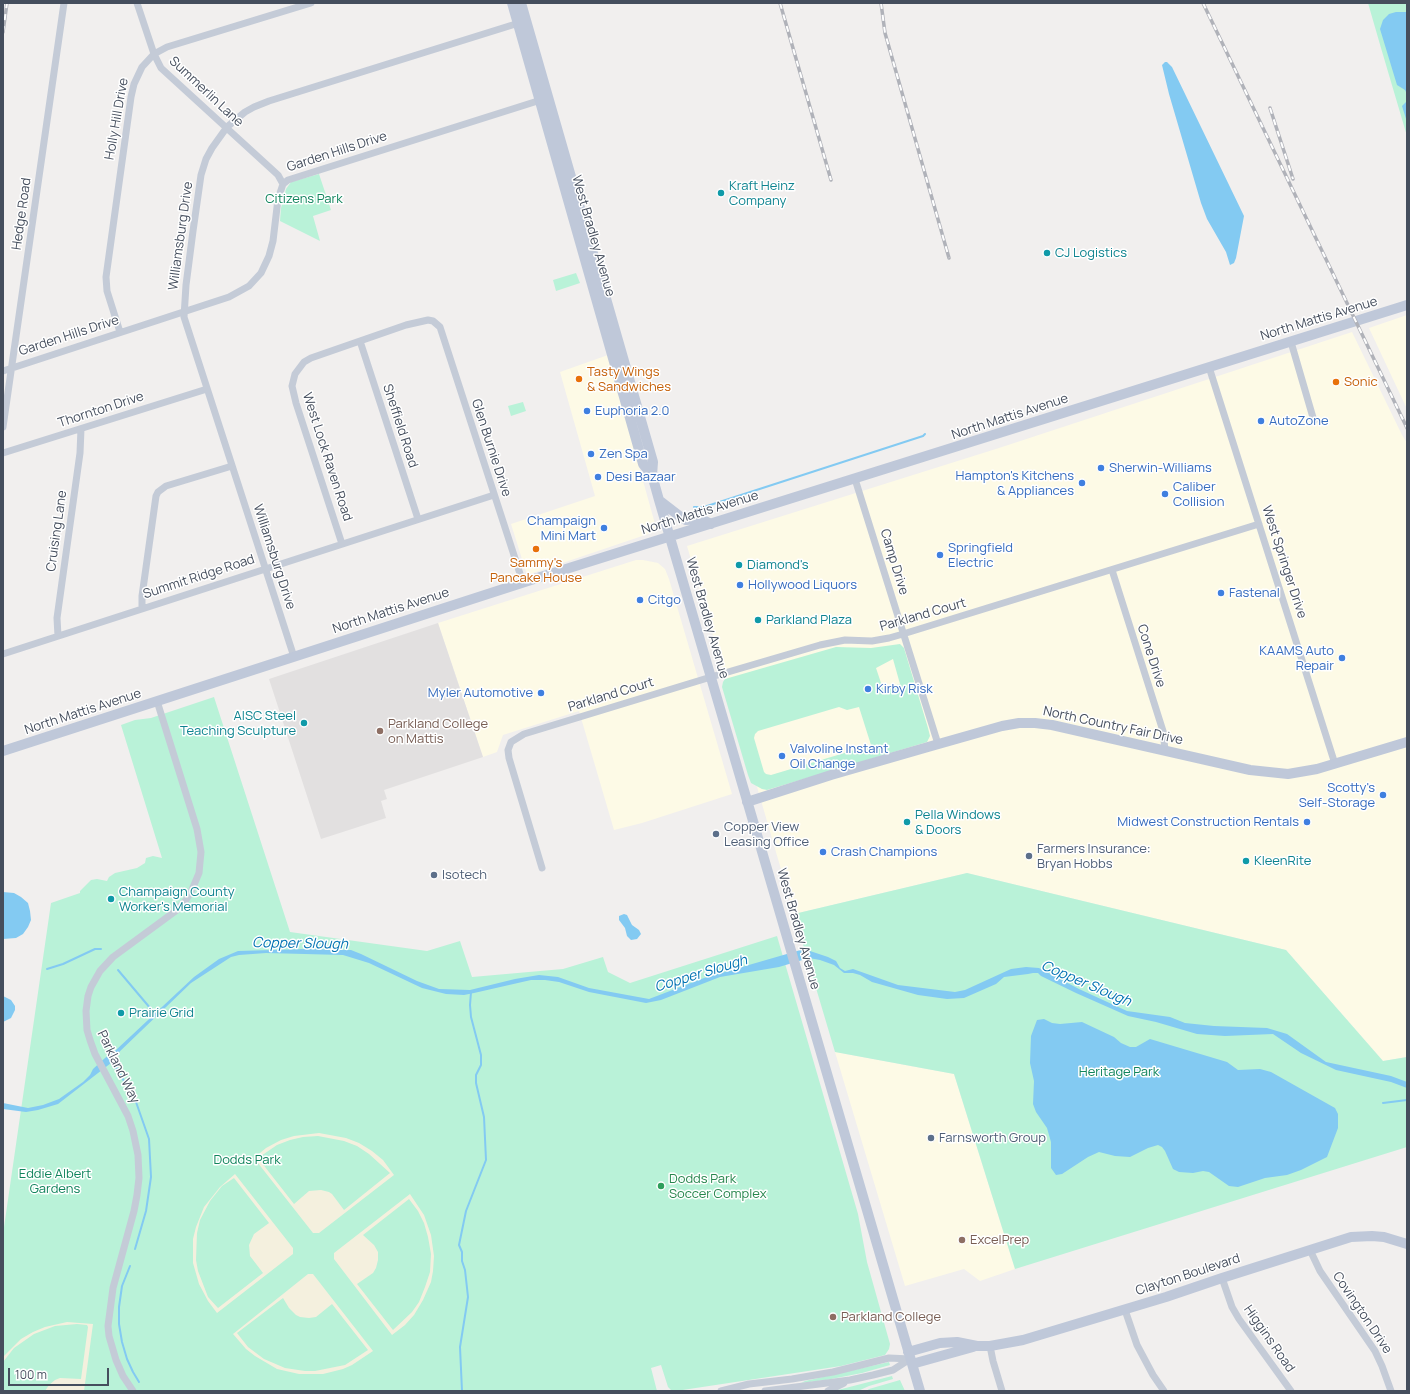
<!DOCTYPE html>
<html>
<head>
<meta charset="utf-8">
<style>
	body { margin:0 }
	#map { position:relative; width:1410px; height:1394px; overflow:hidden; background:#f1efee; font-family:Manrope,sans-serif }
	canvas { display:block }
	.frame { position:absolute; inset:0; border:4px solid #454e5d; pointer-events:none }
	.scale { position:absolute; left:8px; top:1368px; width:101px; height:18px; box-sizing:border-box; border:2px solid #454e5d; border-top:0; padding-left:5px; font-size:12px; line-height:14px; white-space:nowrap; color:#454e5d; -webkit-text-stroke:3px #fff; paint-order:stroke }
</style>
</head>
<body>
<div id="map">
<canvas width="1410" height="1394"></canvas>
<div class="frame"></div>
<div class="scale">100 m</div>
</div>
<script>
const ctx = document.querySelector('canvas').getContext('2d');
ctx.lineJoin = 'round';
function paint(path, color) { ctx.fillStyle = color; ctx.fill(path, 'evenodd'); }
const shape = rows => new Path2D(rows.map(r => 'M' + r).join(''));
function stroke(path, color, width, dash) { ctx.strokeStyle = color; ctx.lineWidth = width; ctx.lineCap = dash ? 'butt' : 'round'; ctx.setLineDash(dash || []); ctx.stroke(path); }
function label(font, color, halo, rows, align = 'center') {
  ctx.font = font + ' Manrope,sans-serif'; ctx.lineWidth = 3; ctx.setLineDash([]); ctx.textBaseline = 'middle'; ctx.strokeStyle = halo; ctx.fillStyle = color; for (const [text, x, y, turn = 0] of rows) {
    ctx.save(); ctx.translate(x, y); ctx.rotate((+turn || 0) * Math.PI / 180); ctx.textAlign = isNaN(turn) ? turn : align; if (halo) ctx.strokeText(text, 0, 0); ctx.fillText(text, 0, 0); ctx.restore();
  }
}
paint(shape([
	[1407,315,1407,409,1369,328],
	[1352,332,1402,435,1407,443,1407,1057,1383,1061,1286,950,967,873,794,914,687,546,999,448],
	[608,355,657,531,527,575,511,524,595,496,560,372],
	[636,560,643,560,658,563,665,569,669,579,732,794,642,823,614,830,579,711,503,735,497,752,483,757,438,623],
	[835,1052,954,1074,1015,1269,980,1281,964,1269,905,1286]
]), '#fdfae6');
paint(shape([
	[438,623,483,757,384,790,387,799,381,801,386,818,321,839,269,679]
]), '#e2e0e0');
paint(shape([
	[1368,3,1407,3,1407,136,1381,48],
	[319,174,331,210,313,216,320,241,280,221,281,208,286,189,291,182],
	[576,273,580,283,556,291,553,280],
	[523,402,526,411,511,416,508,406],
	[900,644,904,648,928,728,930,736,927,742,767,790,762,789,751,783,748,775,722,687,723,682,725,679,836,647,871,648],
	[893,659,900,684,883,689,876,668],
	[839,707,847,710,859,707,871,745,771,775,766,774,764,772,754,738,755,734,758,731],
	[214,697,290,932,427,951,460,941,472,977,563,969,603,957,608,972,630,983,777,936,858,1214,867,1262,890,1344,889,1349,885,1355,841,1366,676,1391,672,1391,668,1387,661,1365,651,1368,657,1391,3,1391,3,1234,51,903,80,893,80,891,91,880,97,879,107,881,109,877,115,873,137,868,145,863,146,858,153,856,162,858,121,725,135,720,151,718],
	[967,873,1286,950,1383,1061,1407,1057,1407,1147,1015,1269,954,1074,835,1052,794,914],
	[889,1362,890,1365,862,1373,826,1380,801,1383,805,1381],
	[892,1376,893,1379,869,1386,858,1391,834,1391],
	[900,1380,905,1391,866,1391,869,1389]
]), '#b9f2d8');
paint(shape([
	[319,1133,346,1138,359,1143,372,1151,383,1160,394,1175,319,1233,313,1233,254,1158,266,1148,281,1140,294,1136],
	[318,1136,344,1141,357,1146,369,1154,390,1173,344,1210,332,1194,329,1192,321,1190,309,1191,294,1204,258,1158,277,1145,290,1140,303,1137],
	[235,1174,293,1248,293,1254,217,1313,208,1301,199,1284,193,1263,193,1239,196,1227,204,1207,220,1187],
	[234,1178,269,1223,254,1234,249,1245,250,1256,263,1273,218,1308,208,1297,198,1271,196,1260,197,1233,200,1220,210,1201,222,1186],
	[410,1194,424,1215,431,1235,434,1256,433,1271,431,1282,423,1300,414,1315,405,1325,392,1335,334,1259,334,1253],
	[409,1199,418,1211,424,1223,428,1237,431,1254,430,1272,425,1287,419,1302,412,1312,393,1330,357,1284,373,1273,376,1268,378,1260,378,1252,374,1245,363,1235],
	[308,1274,313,1274,373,1351,352,1365,343,1369,323,1374,299,1374,277,1369,255,1356,246,1349,233,1334],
	[283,1298,289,1308,296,1315,300,1317,309,1318,316,1317,332,1304,368,1350,345,1365,315,1371,305,1371,285,1368,264,1359,248,1347,237,1333],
	[67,1322,93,1324,84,1391,45,1391,49,1385,55,1380,60,1378,81,1379,88,1327,87,1325,77,1324,55,1326,34,1334,14,1348,3,1362,3,1357,21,1339,33,1332,45,1327]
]), '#f4f0de');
paint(shape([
	[1396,12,1407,12,1407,122,1402,106,1406,102,1407,94,1405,90,1397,85,1380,29,1383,20,1389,14],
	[1165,62,1167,62,1172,67,1244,216,1236,258,1234,263,1230,265,1226,252,1207,219,1201,203,1169,94,1162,65],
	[3,892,14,893,21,897,28,903,30,911,31,920,28,927,23,934,16,938,3,939],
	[624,914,627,915,632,925,639,930,641,934,637,939,631,940,627,936,625,928,619,920,619,916],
	[306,949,351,950,361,954,417,981,439,989,470,990,515,979,539,975,558,977,589,988,649,999,704,978,804,949,828,957,836,961,840,968,845,971,853,969,898,985,955,992,965,990,1011,969,1026,967,1039,968,1079,989,1127,1011,1170,1017,1185,1023,1214,1026,1267,1028,1287,1034,1326,1062,1391,1076,1407,1082,1407,1088,1391,1082,1336,1070,1301,1053,1273,1034,1225,1036,1197,1034,1156,1022,1128,1016,1076,993,1041,976,1038,973,1033,973,1028,974,1004,977,996,984,964,998,947,999,918,995,872,982,860,975,853,973,844,973,834,965,820,960,809,958,779,967,720,977,661,1000,646,1003,589,992,559,982,545,980,531,980,474,993,464,995,446,994,422,988,369,963,343,955,266,953,239,955,231,957,191,983,116,1055,111,1063,58,1104,38,1110,26,1112,3,1109,3,1103,28,1108,43,1105,59,1099,83,1082,90,1075,93,1069,105,1058,116,1050,194,977,219,959,238,951],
	[3,996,11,1000,15,1006,15,1010,11,1018,3,1022],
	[1044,1019,1052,1023,1060,1024,1082,1022,1114,1037,1121,1043,1130,1047,1136,1047,1150,1039,1227,1062,1238,1070,1260,1069,1271,1072,1335,1108,1338,1114,1338,1128,1327,1157,1301,1170,1287,1175,1265,1178,1238,1187,1229,1186,1209,1172,1203,1171,1193,1173,1179,1172,1173,1169,1165,1151,1162,1147,1158,1145,1148,1148,1130,1157,1115,1156,1099,1152,1088,1157,1062,1174,1056,1175,1051,1168,1051,1142,1047,1128,1036,1112,1033,1104,1034,1081,1030,1063,1031,1036,1037,1020]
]), '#83caf2');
stroke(shape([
	[694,507,704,507,923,436,925,434],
	[47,969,63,964,95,949,101,949],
	[118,970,156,1015],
	[116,1067,136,1102,149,1139,151,1177,146,1211,135,1249],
	[1383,1103,1407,1100],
	[130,1266,122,1286,119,1307,119,1324,122,1342,127,1359,133,1372,139,1382],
	[462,1391,460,1347,468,1297,465,1270,462,1261,462,1252,459,1245,466,1211,486,1160,484,1117,476,1083,476,1075,481,1065,481,1055,471,1017,470,1005,471,992]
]), '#83caf2', 2);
stroke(shape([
	[137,3,154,54,161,68,278,175,283,184],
	[120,332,107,291,106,277,131,97,134,84,142,67,154,54,167,47,311,3],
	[360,341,418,519],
	[1291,342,1314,421],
	[1209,367,1335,764],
	[3,371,229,297,249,286,261,273,269,256,273,241,278,199,283,184,288,180,544,99],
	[3,427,64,3],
	[3,453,207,389],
	[855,479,938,744],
	[342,544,296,403,292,386,295,374,304,362,311,358,406,325,428,320,433,321,440,327,523,583],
	[1112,570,1163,731,1165,750],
	[142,608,142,596,156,496,158,492,166,486,232,466],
	[58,636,57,618,80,453,81,429],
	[3,654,494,495],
	[294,657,184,317,186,285,193,231,201,175,206,159,212,148,227,127,245,112,254,107,269,101,522,22],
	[542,868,509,758,508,750,511,742,524,734,711,677,820,645,845,640,872,641,889,638,903,634,1259,524],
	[1310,1250,1320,1271,1375,1351,1382,1366,1391,1391],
	[1222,1278,1232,1307,1239,1319,1291,1391],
	[1125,1310,1137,1345,1153,1375,1164,1391],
	[990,1346,993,1361,1002,1391],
	[133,1391,123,1376,116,1360,109,1336,108,1326,113,1288,134,1211,137,1195,139,1178,138,1155,133,1131,128,1116,95,1054,90,1040,87,1030,86,1011,88,996,91,987,100,971,113,957,177,910,186,900,191,892,199,873,201,852,197,829,157,701],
	[721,1391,749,1384,792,1379,833,1372,889,1358,910,1359],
	[765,1391,850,1380,873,1375,893,1370,910,1359],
	[828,1391,844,1383]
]), '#c4cbd7', 7);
stroke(shape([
	[512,3,643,464,652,475],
	[521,3,653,462,652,475,659,500,920,1391],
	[660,501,682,518,686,520,701,519,711,524],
	[3,751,531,580,1407,305],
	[747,802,831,775,928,747,1002,726,1019,723,1035,723,1052,725,1250,770,1288,774,1317,769,1407,742],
	[908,1352,940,1343,957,1342,977,1346,990,1346,1023,1340,1166,1297,1222,1278,1351,1237,1372,1236,1384,1237,1407,1244],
	[912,1364,973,1347]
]), '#bfc8d9', 10);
const rail = shape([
	[780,3,831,180],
	[881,3,885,33,949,258],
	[1203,3,1407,428],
	[3,32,7,3],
	[1270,108,1293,179]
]);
stroke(rail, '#b0b2b9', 3.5);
stroke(rail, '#fff', 2, [6]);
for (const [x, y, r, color] of [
	[721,193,4,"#0f9aa8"],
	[1047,253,4,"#0f9aa8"],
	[579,379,4,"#e8710a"],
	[1336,382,4,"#e8710a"],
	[587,411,4,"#3f7fe0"],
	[1261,421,4,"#3f7fe0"],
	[591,454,4,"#3f7fe0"],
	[1101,468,4,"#3f7fe0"],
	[598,477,4,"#3f7fe0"],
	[1082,483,4,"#3f7fe0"],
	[1165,494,4,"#3f7fe0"],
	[604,528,4,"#3f7fe0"],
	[536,549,4,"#e8710a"],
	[940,555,4,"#3f7fe0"],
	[739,565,4,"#0f9aa8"],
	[740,585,4,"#3f7fe0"],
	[1221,593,4,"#3f7fe0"],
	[640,600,4,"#3f7fe0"],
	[758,620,4,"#0f9aa8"],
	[1342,658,4,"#3f7fe0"],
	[868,689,4,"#3f7fe0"],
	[541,693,4,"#3f7fe0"],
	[304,723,4,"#0f9aa8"],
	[380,731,4,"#8d6e63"],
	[782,756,4,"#3f7fe0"],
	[1383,795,4,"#3f7fe0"],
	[907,822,4,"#0f9aa8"],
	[1307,822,4,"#3f7fe0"],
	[716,834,4,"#5c6f8a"],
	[823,852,4,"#3f7fe0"],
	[1029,856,4,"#5c6f8a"],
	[1246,861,4,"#0f9aa8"],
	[434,875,4,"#5c6f8a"],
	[111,899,4,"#0f9aa8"],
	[121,1013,4,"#0f9aa8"],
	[931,1138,4,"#5c6f8a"],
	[661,1186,4,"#2e9e5b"],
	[962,1240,4,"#8d6e63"],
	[833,1317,4,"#8d6e63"]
]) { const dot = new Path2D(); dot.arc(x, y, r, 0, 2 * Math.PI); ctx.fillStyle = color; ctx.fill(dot); stroke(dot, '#fff', 1.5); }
label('13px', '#454e5d', '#fff', [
	["Summerlin Lane",206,92,43],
	["Holly Hill Drive",117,119,-80],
	["Garden Hills Drive",337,152,-18],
	["Hedge Road",22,214,-82],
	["Williamsburg Drive",181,236,-82],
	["West Bradley Avenue",593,236,74],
	["North Mattis Avenue",1319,319,-17],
	["Garden Hills Drive",69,336,-18],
	["Thornton Drive",101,410,-18],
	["North Mattis Avenue",1010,417,-18],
	["Sheffield Road",400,426,72],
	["Glen Burnie Drive",491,448,72],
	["West Lock Raven Road",327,457,72],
	["North Mattis Avenue",700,513,-17],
	["Cruising Lane",57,531,-82],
	["Williamsburg Drive",274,557,72],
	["Camp Drive",894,562,73],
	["West Springer Drive",1284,562,72],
	["Summit Ridge Road",199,577,-18],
	["North Mattis Avenue",391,611,-18],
	["Parkland Court",923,615,-16],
	["West Bradley Avenue",707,618,74],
	["Cone Drive",1151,656,72],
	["Parkland Court",611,695,-17],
	["North Mattis Avenue",83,712,-18],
	["North Country Fair Drive",1113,726,12],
	["West Bradley Avenue",798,929,74],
	["Parkland Way",118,1067,64],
	["Clayton Boulevard",1188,1275,-18],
	["Covington Drive",1362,1313,56],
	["Higgins Road",1269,1339,55]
]);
label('13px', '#0d838f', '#fff', [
	["Kraft Heinz",729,186],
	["Company",729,201],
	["CJ Logistics",1055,253],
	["Diamond's",747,565],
	["Parkland Plaza",766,620],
	["AISC Steel",296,716,"right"],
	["Teaching Sculpture",296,731,"right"],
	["Pella Windows",915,815],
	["& Doors",915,830],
	["KleenRite",1254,861],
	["Champaign County",119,892],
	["Worker's Memorial",119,907],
	["Prairie Grid",129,1013]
], 'left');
label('13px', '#10845c', '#fff', [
	["Citizens Park",304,199],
	["Heritage Park",1119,1072],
	["Dodds Park",247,1160],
	["Eddie Albert",55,1174],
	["Gardens",55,1189]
]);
label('13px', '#c56008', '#fff', [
	["Tasty Wings",587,372],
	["& Sandwiches",587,387],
	["Sonic",1344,382],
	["Sammy's",536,563,"center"],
	["Pancake House",536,578,"center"]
], 'left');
label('13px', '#366cbe', '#fff', [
	["Euphoria 2.0",595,411],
	["AutoZone",1269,421],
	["Zen Spa",599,454],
	["Sherwin-Williams",1109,468],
	["Hampton's Kitchens",1074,476,"right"],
	["& Appliances",1074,491,"right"],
	["Desi Bazaar",606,477],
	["Caliber",1173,487],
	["Collision",1173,502],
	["Champaign",596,521,"right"],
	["Mini Mart",596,536,"right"],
	["Springfield",948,548],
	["Electric",948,563],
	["Hollywood Liquors",748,585],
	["Fastenal",1229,593],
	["Citgo",648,600],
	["KAAMS Auto",1334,651,"right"],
	["Repair",1334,666,"right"],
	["Kirby Risk",876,689],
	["Myler Automotive",533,693,"right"],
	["Valvoline Instant",790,749],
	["Oil Change",790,764],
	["Scotty's",1375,788,"right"],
	["Self-Storage",1375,803,"right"],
	["Midwest Construction Rentals",1299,822,"right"],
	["Crash Champions",831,852]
], 'left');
label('13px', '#785e54', '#fff', [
	["Parkland College",388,724],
	["on Mattis",388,739],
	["ExcelPrep",970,1240],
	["Parkland College",841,1317]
], 'left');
label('13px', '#4e5e75', '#fff', [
	["Copper View",724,827],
	["Leasing Office",724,842],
	["Farmers Insurance:",1037,849],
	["Bryan Hobbs",1037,864],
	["Isotech",442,875],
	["Farnsworth Group",939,1138]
], 'left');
label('13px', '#27864d', '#fff', [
	["Dodds Park",669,1179],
	["Soccer Complex",669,1194]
], 'left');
label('italic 14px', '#0273b3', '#fff', [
	["Copper Slough",300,944,1],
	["Copper Slough",701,974,-17],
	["Copper Slough",1086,984,23]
]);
</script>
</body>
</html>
